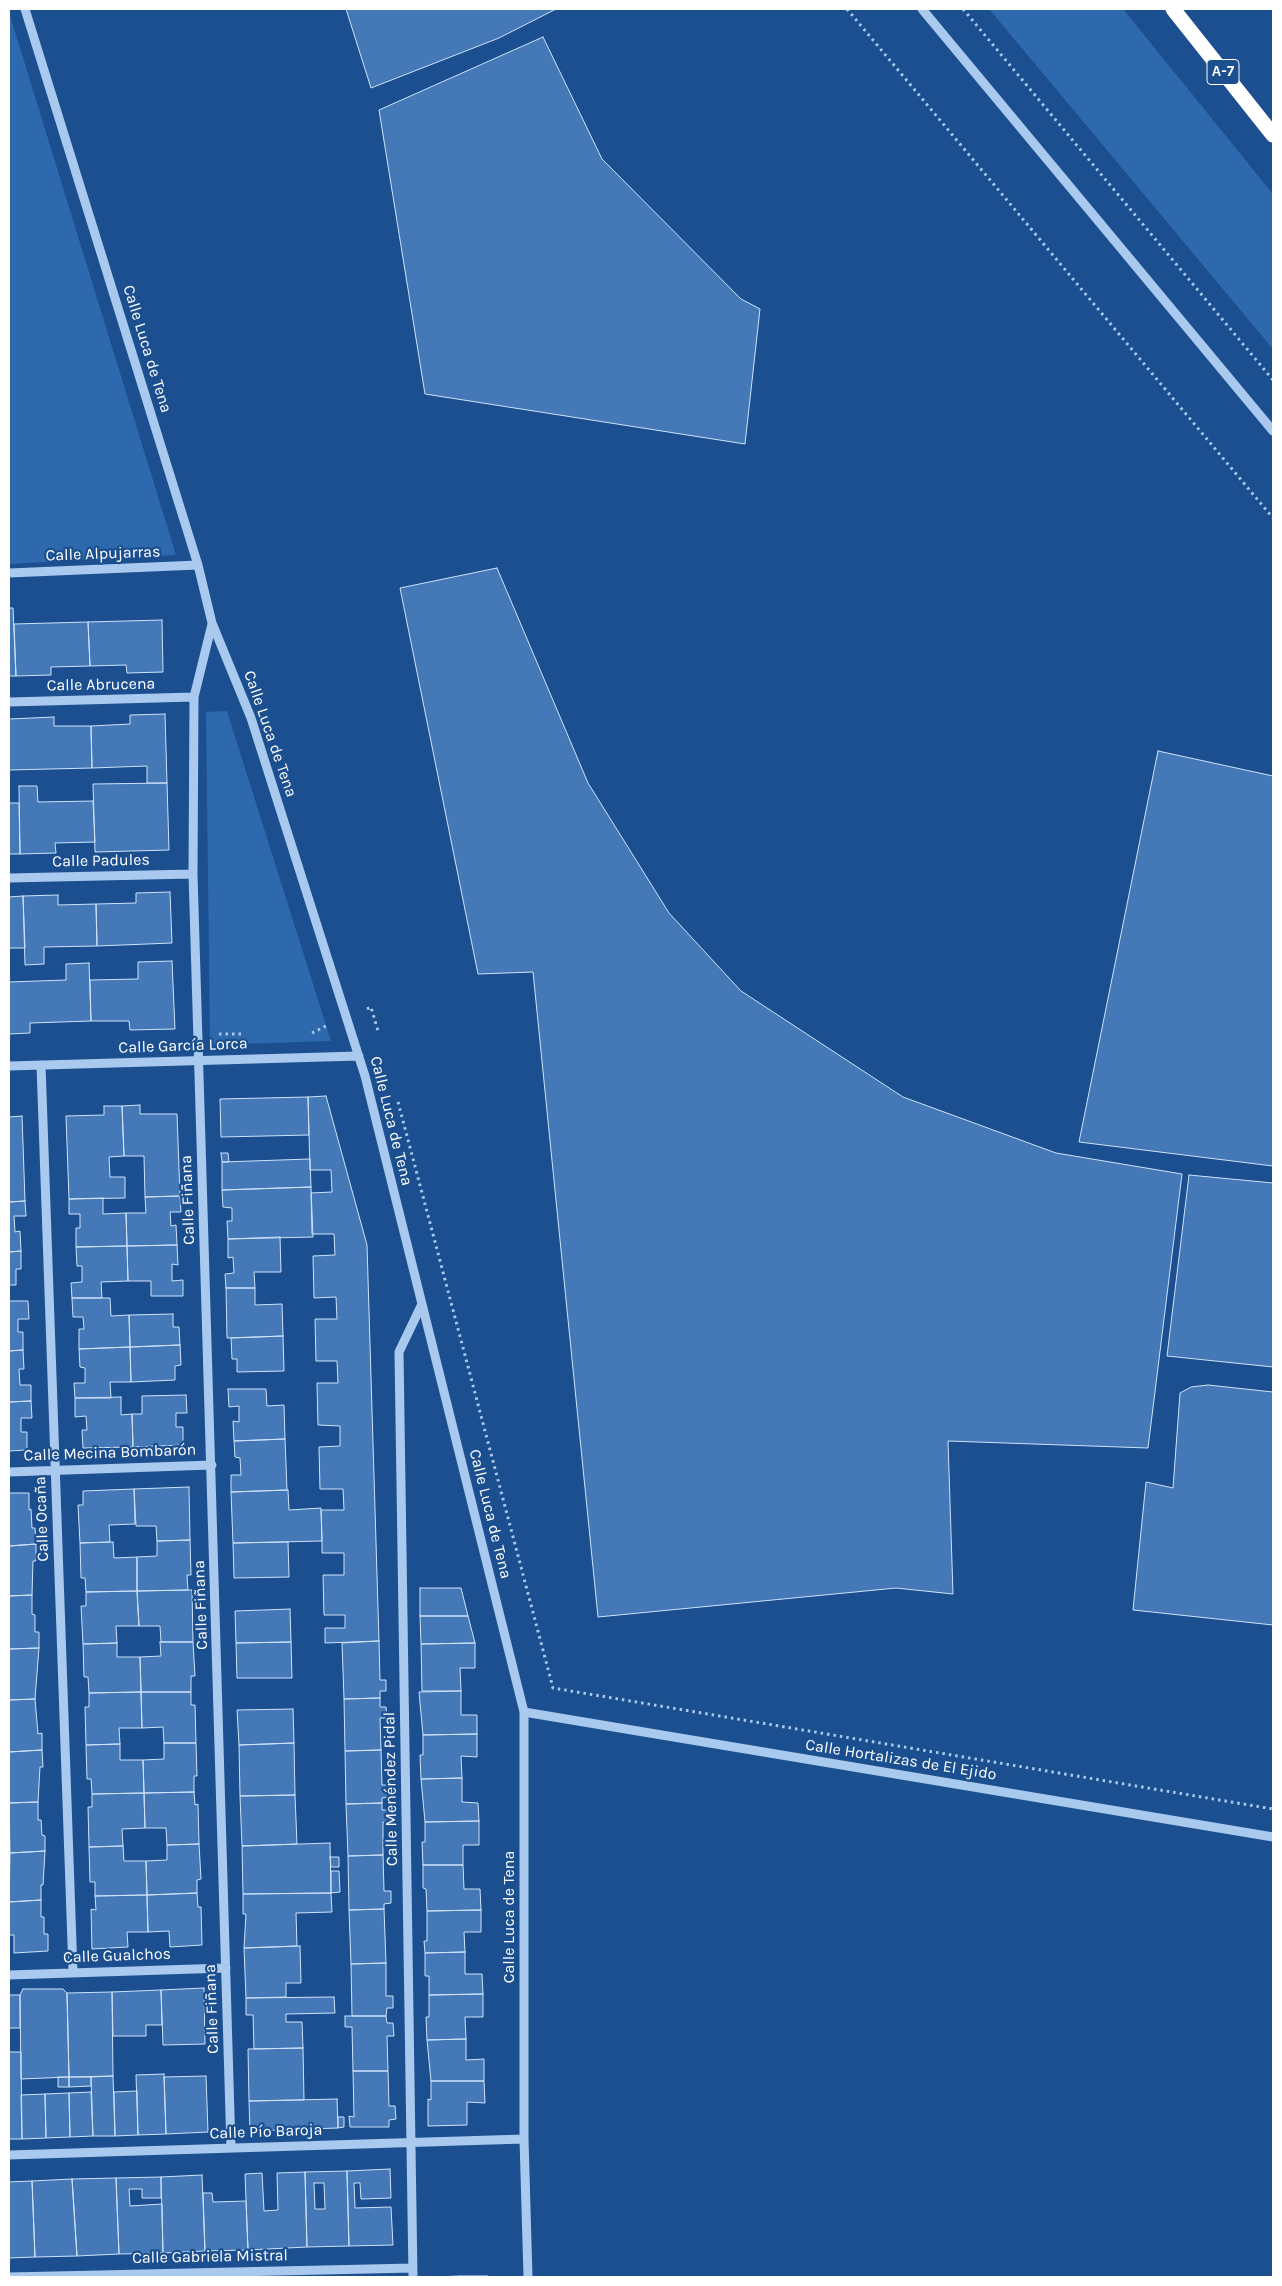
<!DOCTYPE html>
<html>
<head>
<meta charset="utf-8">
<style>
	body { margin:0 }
	#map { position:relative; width:1282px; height:2286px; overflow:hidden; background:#1b4f8f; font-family:Karla,sans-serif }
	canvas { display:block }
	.frame { position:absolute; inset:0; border:10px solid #fff; pointer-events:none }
</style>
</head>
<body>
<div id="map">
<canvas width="1282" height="2286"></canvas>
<div class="frame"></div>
</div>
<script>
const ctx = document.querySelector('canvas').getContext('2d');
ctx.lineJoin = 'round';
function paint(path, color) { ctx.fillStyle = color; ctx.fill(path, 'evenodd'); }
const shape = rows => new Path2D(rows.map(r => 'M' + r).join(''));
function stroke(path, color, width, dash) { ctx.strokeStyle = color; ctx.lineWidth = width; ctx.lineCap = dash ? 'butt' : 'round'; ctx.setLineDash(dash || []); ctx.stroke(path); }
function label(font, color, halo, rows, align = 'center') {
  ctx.font = font + ' Karla,sans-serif'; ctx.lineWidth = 4.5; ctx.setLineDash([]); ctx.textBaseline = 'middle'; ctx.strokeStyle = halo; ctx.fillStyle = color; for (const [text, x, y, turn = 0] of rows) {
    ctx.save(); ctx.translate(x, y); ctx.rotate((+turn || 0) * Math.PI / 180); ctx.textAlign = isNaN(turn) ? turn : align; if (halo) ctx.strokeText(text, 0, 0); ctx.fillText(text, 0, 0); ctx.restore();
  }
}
paint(shape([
	[989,9,1123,9,1273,194,1273,349],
	[9,12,176,555,9,564],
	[227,711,331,1041,210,1045,206,712]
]), '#2e69ad');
const building = shape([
	[346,9,556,9,499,38,371,88,346,9],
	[543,37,602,159,741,299,760,309,745,444,425,394,379,110,543,37],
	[497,568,588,783,669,913,741,991,903,1097,1056,1153,1182,1174,1148,1448,948,1441,953,1594,896,1588,598,1617,533,972,478,974,400,588,497,568],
	[9,608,13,608,16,676,9,676,9,608],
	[162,620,163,672,127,673,126,665,90,666,88,622,162,620],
	[88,622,90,666,51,667,51,675,16,676,14,624,88,622],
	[165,714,167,783,147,783,147,766,92,768,91,726,130,724,130,715,165,714],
	[54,717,54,726,91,726,92,768,9,770,9,719,54,717],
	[1158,751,1273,776,1273,1166,1079,1142,1158,751],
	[167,783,169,850,95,852,93,784,167,783],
	[19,786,37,786,38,802,93,801,95,842,55,843,56,853,20,854,19,786],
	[9,803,19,803,20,854,9,854,9,803],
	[170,892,172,943,97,946,96,904,136,903,136,893,170,892],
	[58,895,58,905,96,904,97,946,44,947,44,964,25,965,23,896,58,895],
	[23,896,25,948,9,948,9,897,23,896],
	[172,961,175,1029,130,1030,129,1021,91,1021,90,980,138,979,138,962,172,961],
	[89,963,91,1021,30,1023,30,1033,9,1034,9,982,66,980,66,964,89,963],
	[326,1096,367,1245,379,1641,325,1643,325,1628,345,1628,345,1615,324,1615,323,1575,344,1575,344,1553,322,1553,322,1541,321,1510,344,1510,343,1489,320,1489,319,1447,340,1446,340,1426,318,1425,317,1383,338,1383,337,1361,316,1361,315,1319,337,1319,336,1297,314,1298,313,1256,335,1255,334,1234,312,1234,311,1193,332,1192,331,1170,310,1170,308,1097,326,1096],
	[308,1097,309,1135,221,1137,220,1099,308,1097],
	[140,1105,140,1114,177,1114,180,1196,145,1197,144,1156,124,1156,122,1106,140,1105],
	[104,1106,122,1106,124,1156,109,1157,110,1177,125,1177,125,1198,69,1199,66,1116,104,1115,104,1106],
	[22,1116,25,1201,9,1202,9,1117,22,1116],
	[221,1153,228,1153,229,1162,222,1162,221,1153],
	[310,1159,311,1187,222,1190,222,1162,310,1159],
	[1189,1175,1273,1183,1273,1367,1167,1356,1189,1175],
	[311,1187,313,1237,228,1239,227,1221,232,1221,232,1208,223,1207,222,1190,311,1187],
	[180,1196,181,1212,170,1212,171,1226,176,1225,177,1245,127,1246,126,1213,146,1213,145,1197,180,1196],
	[103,1198,103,1214,126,1213,127,1246,76,1247,76,1228,80,1228,80,1214,69,1214,69,1199,103,1198],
	[25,1201,26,1216,14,1216,15,1232,20,1231,21,1251,9,1252,9,1202,25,1201],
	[280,1237,281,1272,254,1272,255,1288,226,1288,225,1274,234,1273,233,1257,228,1258,228,1239,280,1237],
	[177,1245,178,1265,172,1264,172,1281,183,1280,183,1296,151,1296,151,1281,128,1281,127,1246,177,1245],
	[127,1246,128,1281,101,1282,102,1298,72,1298,71,1283,82,1282,82,1266,77,1266,76,1247,127,1246],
	[21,1251,21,1269,16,1269,16,1285,9,1285,9,1252,21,1251],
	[226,1288,255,1288,255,1305,282,1304,283,1336,227,1338,226,1288],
	[72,1298,110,1298,111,1316,129,1315,130,1347,79,1349,79,1329,84,1329,83,1317,73,1317,72,1298],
	[9,1301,28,1301,29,1319,18,1319,18,1332,23,1332,23,1350,9,1351,9,1301],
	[173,1314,173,1327,179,1327,180,1345,130,1347,129,1315,173,1314],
	[283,1336,284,1371,237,1372,237,1359,232,1359,231,1338,283,1336],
	[180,1345,181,1365,175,1366,175,1380,131,1382,130,1347,180,1345],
	[130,1347,131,1382,110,1382,111,1398,75,1398,74,1383,85,1383,85,1368,80,1367,79,1349,130,1347],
	[23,1350,24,1369,19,1369,20,1385,31,1385,31,1401,9,1402,9,1351,23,1350],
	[1208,1385,1273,1392,1273,1625,1133,1610,1146,1482,1173,1488,1180,1393,1191,1387,1208,1385],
	[228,1389,266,1389,267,1406,284,1405,285,1439,234,1441,233,1421,239,1422,239,1406,229,1407,228,1389],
	[186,1395,187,1413,176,1413,176,1427,183,1427,183,1445,133,1447,132,1414,142,1414,142,1396,186,1395],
	[121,1397,121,1415,132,1414,133,1447,83,1448,82,1430,87,1430,86,1416,75,1417,75,1398,121,1397],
	[31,1401,32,1418,21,1418,21,1432,27,1432,27,1450,9,1451,9,1402,31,1401],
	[285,1439,287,1490,231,1492,231,1475,241,1475,240,1458,235,1457,234,1441,285,1439],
	[189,1487,190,1540,157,1541,156,1526,136,1526,134,1489,189,1487],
	[134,1489,135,1524,109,1525,110,1542,80,1543,78,1505,83,1505,83,1491,134,1489],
	[288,1490,289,1510,321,1508,322,1541,233,1543,231,1492,288,1490],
	[9,1493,29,1493,29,1510,31,1509,32,1528,35,1528,36,1544,9,1546,9,1493],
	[190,1540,191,1575,187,1575,188,1590,137,1591,137,1557,157,1556,157,1541,190,1540],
	[113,1542,114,1558,137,1557,137,1591,86,1592,85,1578,81,1578,80,1543,113,1542],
	[288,1542,289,1577,234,1578,233,1543,288,1542],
	[36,1544,36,1561,33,1561,32,1595,9,1596,9,1546,36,1544],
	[420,1588,461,1588,468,1616,420,1616,420,1588],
	[192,1590,193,1642,161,1642,160,1626,139,1626,137,1591,192,1590],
	[137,1591,139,1626,116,1626,117,1643,83,1644,81,1606,86,1606,86,1592,137,1591],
	[32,1595,32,1614,35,1615,35,1632,39,1632,39,1648,9,1649,9,1596,32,1595],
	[290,1609,291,1642,236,1643,235,1611,290,1609],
	[420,1616,468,1616,475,1643,421,1644,420,1616],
	[379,1641,380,1680,386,1680,386,1691,380,1691,380,1698,344,1699,342,1643,379,1641],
	[160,1642,193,1642,195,1676,191,1676,191,1692,141,1692,140,1657,161,1656,160,1642],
	[291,1642,292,1678,237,1678,236,1643,291,1642],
	[117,1643,117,1657,140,1657,141,1692,89,1693,88,1677,84,1677,83,1644,117,1643],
	[475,1643,475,1668,460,1668,461,1691,422,1691,421,1644,475,1643],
	[39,1648,35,1699,9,1700,9,1649,39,1648],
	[461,1691,461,1715,477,1715,477,1734,423,1735,419,1692,461,1691],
	[141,1692,191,1692,191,1705,195,1705,196,1743,164,1743,163,1727,142,1728,141,1692],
	[141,1692,142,1728,119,1728,120,1744,86,1745,85,1707,89,1707,89,1693,141,1692],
	[380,1698,380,1707,386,1707,387,1718,380,1718,381,1750,345,1751,344,1699,380,1698],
	[35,1699,38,1734,42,1733,42,1750,9,1752,9,1700,35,1699],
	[293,1709,294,1743,239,1745,237,1710,293,1709],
	[477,1734,477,1757,461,1756,462,1778,421,1779,420,1755,423,1755,423,1735,477,1734],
	[164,1743,196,1743,197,1776,194,1776,194,1792,144,1793,143,1760,164,1759,164,1743],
	[294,1743,295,1795,240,1796,239,1745,294,1743],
	[120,1744,120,1760,143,1760,144,1793,92,1794,91,1779,87,1779,86,1745,120,1744],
	[42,1750,43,1767,40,1767,38,1802,9,1803,9,1752,42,1750],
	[381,1750,382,1785,388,1785,389,1797,382,1798,382,1803,346,1804,345,1751,381,1750],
	[462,1778,462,1802,478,1803,479,1821,425,1822,421,1779,462,1778],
	[194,1792,195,1805,198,1804,199,1844,167,1845,166,1828,145,1828,144,1793,194,1792],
	[144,1793,145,1828,122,1829,123,1846,89,1847,88,1807,92,1807,92,1794,144,1793],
	[295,1795,297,1844,242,1846,240,1796,295,1795],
	[38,1802,38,1820,41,1820,42,1835,45,1836,45,1851,10,1853,9,1803,38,1802],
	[382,1803,382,1810,389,1810,389,1823,383,1822,383,1855,348,1856,346,1804,382,1803],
	[479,1821,479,1845,463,1845,463,1865,423,1865,422,1842,425,1842,425,1822,479,1821],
	[330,1843,331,1893,243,1894,242,1846,330,1843],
	[199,1844,201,1879,197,1880,197,1893,147,1895,146,1861,167,1860,167,1845,199,1844],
	[123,1846,124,1861,146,1861,147,1895,95,1896,95,1882,90,1882,89,1847,123,1846],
	[45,1851,43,1885,41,1885,41,1900,9,1902,10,1853,45,1851],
	[383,1855,384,1891,391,1891,391,1903,384,1904,384,1909,349,1910,348,1856,383,1855],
	[330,1857,339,1857,339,1867,331,1867,330,1857],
	[423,1865,463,1865,464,1889,480,1889,481,1910,427,1911,426,1889,423,1888,423,1865],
	[331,1871,339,1871,340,1892,331,1893,331,1871],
	[197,1893,198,1907,201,1907,202,1945,170,1947,169,1931,148,1932,147,1895,197,1893],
	[331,1893,332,1912,296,1913,297,1946,244,1948,246,1914,243,1914,243,1894,331,1893],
	[147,1895,148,1932,127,1932,128,1947,92,1949,91,1909,96,1910,95,1896,147,1895],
	[41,1900,41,1917,44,1917,44,1934,48,1934,48,1951,14,1953,14,1935,9,1935,9,1902,41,1900],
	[384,1909,386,1963,351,1964,349,1910,384,1909],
	[481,1910,481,1932,464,1932,465,1952,425,1953,424,1941,427,1941,427,1911,481,1910],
	[300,1946,301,1983,286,1983,286,1997,246,1998,244,1948,300,1946],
	[465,1952,465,1974,482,1974,483,1994,429,1995,429,1976,425,1976,425,1953,465,1952],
	[386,1963,386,1996,393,1996,393,2008,387,2008,386,2016,352,2016,351,1964,386,1963],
	[204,1988,205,2044,163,2045,161,1990,204,1988],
	[23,1989,63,1989,67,1993,69,2077,21,2079,20,1995,23,1989],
	[161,1990,162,2025,146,2025,146,2036,113,2036,112,1992,161,1990],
	[112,1992,113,2076,69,2077,67,1993,112,1992],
	[483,1994,483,2017,465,2017,466,2039,427,2040,426,2017,429,2017,429,1995,483,1994],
	[9,1995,20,1995,20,2028,9,2028,9,1995],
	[334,1997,335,2013,286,2014,286,2022,302,2022,303,2048,254,2049,253,2015,246,2015,246,1998,334,1997],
	[345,2016,386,2016,387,2023,393,2023,394,2036,387,2036,388,2071,353,2071,352,2027,345,2027,345,2016],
	[466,2039,466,2060,484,2059,484,2081,431,2081,427,2040,466,2039],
	[303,2048,304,2100,249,2101,248,2049,303,2048],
	[9,2052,21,2052,22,2139,9,2139,9,2052],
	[353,2071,388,2071,389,2106,395,2106,396,2119,389,2120,389,2127,350,2127,349,2116,354,2117,353,2071],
	[164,2074,166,2134,138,2135,136,2075,164,2074],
	[113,2076,115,2136,93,2136,91,2077,113,2076],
	[206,2076,208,2132,166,2134,164,2077,206,2076],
	[58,2077,69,2077,69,2087,58,2087,58,2077],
	[69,2077,91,2077,91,2086,69,2087,69,2077],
	[431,2081,484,2081,485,2103,467,2102,467,2125,428,2126,428,2099,431,2100,431,2081],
	[137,2091,138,2135,115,2136,114,2092,137,2091],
	[91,2092,93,2136,70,2137,69,2093,91,2092],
	[69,2093,70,2137,46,2138,45,2094,69,2093],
	[45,2094,46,2138,22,2139,21,2095,45,2094],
	[337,2099,338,2128,250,2131,249,2101,337,2099],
	[338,2117,344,2117,344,2127,338,2128,338,2117],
	[390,2169,391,2198,361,2199,360,2183,354,2183,355,2208,391,2207,393,2245,349,2246,347,2171,390,2169],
	[347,2171,349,2246,307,2247,305,2172,347,2171],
	[314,2183,324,2183,325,2209,315,2209,314,2183],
	[305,2172,307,2247,248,2250,245,2174,262,2173,264,2211,278,2210,277,2173,305,2172],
	[202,2175,205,2251,163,2253,161,2177,202,2175],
	[161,2177,161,2198,142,2198,142,2189,129,2189,130,2206,162,2204,163,2253,119,2254,116,2178,161,2177],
	[116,2178,119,2254,77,2256,72,2179,116,2178],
	[72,2179,77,2256,35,2257,32,2181,72,2179],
	[32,2181,35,2257,9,2258,9,2182,32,2181],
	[203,2193,212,2193,213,2202,246,2201,248,2250,205,2251,203,2193],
	[460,2276,488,2276,488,2277,436,2277,460,2276]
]);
paint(building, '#4478b7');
stroke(building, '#cfe3fa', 1);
stroke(shape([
	[847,9,1273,518],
	[963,9,1273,380],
	[367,1009,371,1007,378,1031],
	[312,1033,326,1026],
	[219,1034,241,1034],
	[398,1102,553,1688,1273,1809]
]), '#a9c9ee', 3, [2.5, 4]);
stroke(shape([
	[25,9,198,565,212,623,251,718,365,1076,524,1712,524,2139,528,2277],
	[922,9,1273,431],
	[9,573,198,565],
	[212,624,194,697,193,874,231,2148],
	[9,702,194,697],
	[9,878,193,874],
	[41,1065,73,1972],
	[9,1066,359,1056],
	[9,1472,212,1465],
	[524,1712,1273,1837],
	[9,1975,226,1968],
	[9,2155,524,2139],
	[9,2277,413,2268],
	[413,2277,399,1352,422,1304]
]), '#a9c9ee', 9);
stroke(shape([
	[1173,9,1273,135]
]), '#fff', 15);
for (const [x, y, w] of [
	[1223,72,32]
]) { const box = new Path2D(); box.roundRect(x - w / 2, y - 12.5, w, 25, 4); ctx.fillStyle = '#1b4f8f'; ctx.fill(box); stroke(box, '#fff', 1); }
label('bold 15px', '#fff', null, [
	["A-7",1223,72]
]);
label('16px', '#fff', '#1b4f8f', [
	["Calle Luca de Tena",147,349,73],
	["Calle Alpujarras",103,554,-2],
	["Calle Abrucena",101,685,-1],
	["Calle Luca de Tena",270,734,71],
	["Calle Padules",101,861,-1],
	["Calle García Lorca",183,1046,-2],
	["Calle Luca de Tena",391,1121,76],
	["Calle Fiñana",188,1200,-92],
	["Calle Mecina Bombarón",110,1453,-2],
	["Calle Luca de Tena",490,1514,76],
	["Calle Ocaña",42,1519,-92],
	["Calle Fiñana",201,1605,-92],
	["Calle Hortalizas de El Ejido",901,1760,9],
	["Calle Menéndez Pidal",391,1789,-91],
	["Calle Luca de Tena",509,1917,-90],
	["Calle Gualchos",117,1956,-2],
	["Calle Fiñana",212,2009,-92],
	["Calle Pío Baroja",266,2132,-2],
	["Calle Gabriela Mistral",210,2257,-1]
]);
</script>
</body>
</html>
